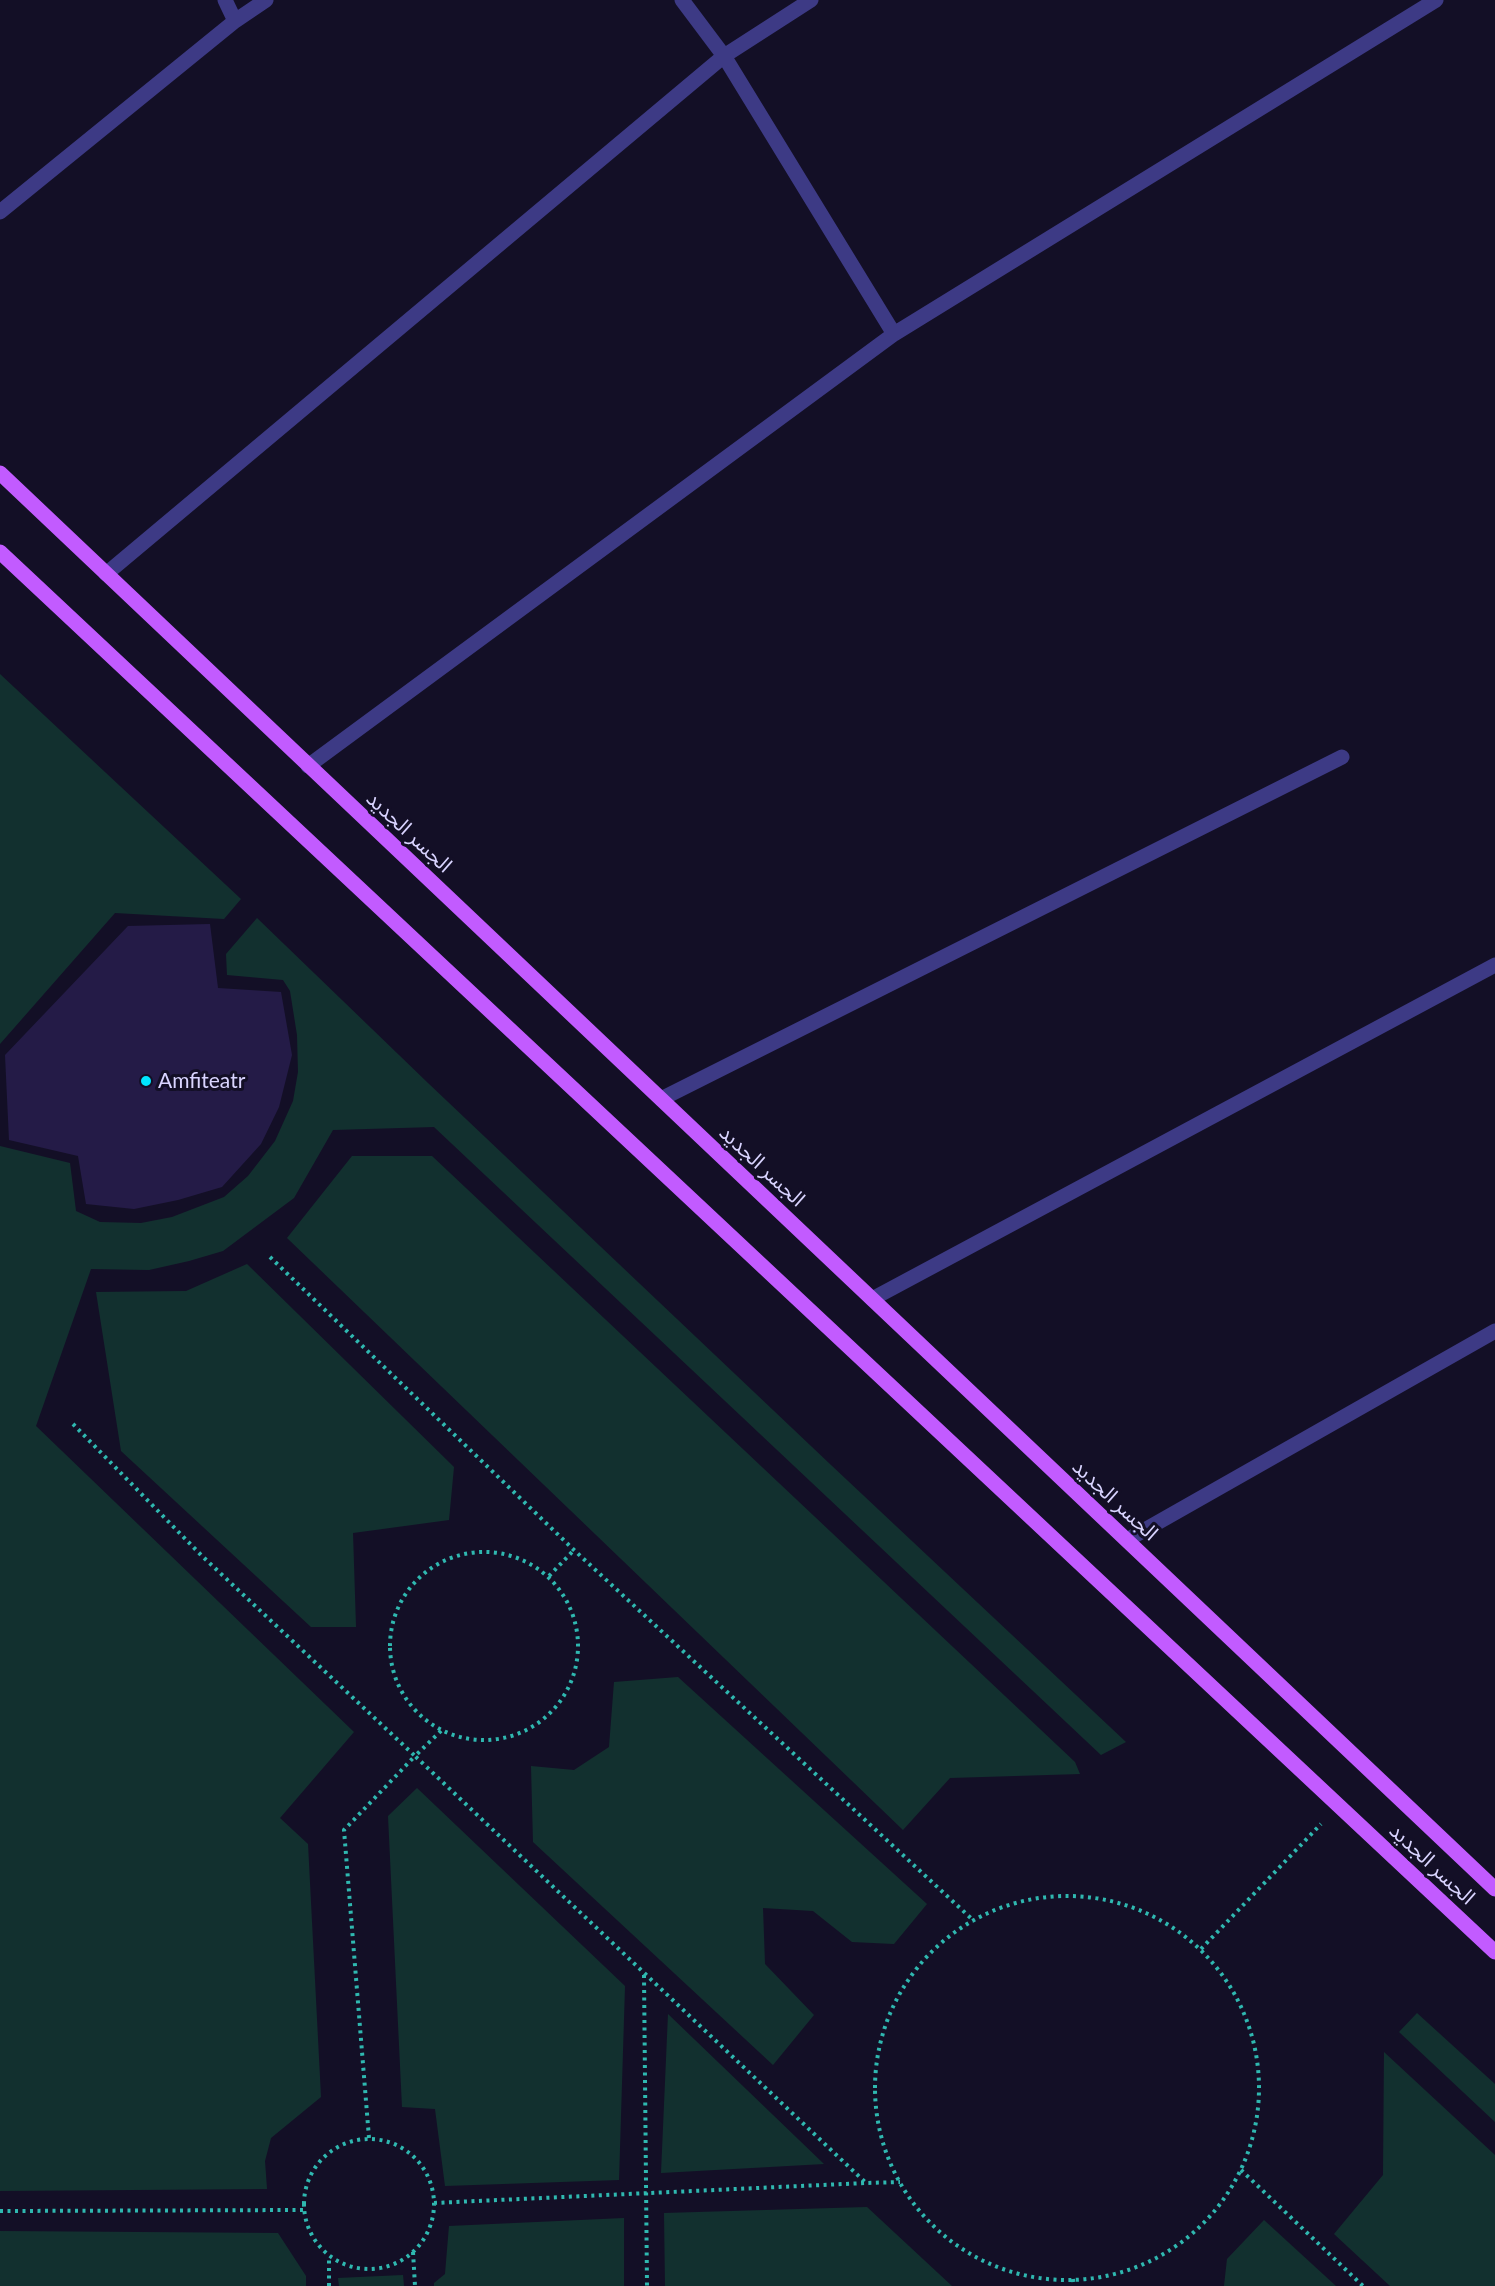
<!DOCTYPE html>
<html>
<head>
<meta charset="utf-8">
<style>
	body { margin:0 }
	canvas { display:block; background:#130f26 }
</style>
</head>
<body>
<canvas width="1495" height="2286"></canvas>
<script>
const ctx = document.querySelector('canvas').getContext('2d');
ctx.lineJoin = 'round';
function paint(path, color) { ctx.fillStyle = color; ctx.fill(path, 'evenodd'); }
const shape = rows => new Path2D(rows.map(r => 'M' + r).join(''));
function stroke(path, color, width, dash) { ctx.strokeStyle = color; ctx.lineWidth = width; ctx.lineCap = dash ? 'butt' : 'round'; ctx.setLineDash(dash || []); ctx.stroke(path); }
function label(font, color, halo, rows, align = 'center') {
  ctx.font = font + ' Lato,"Noto Sans Arabic",sans-serif'; ctx.lineWidth = 6; ctx.setLineDash([]); ctx.textBaseline = 'middle'; ctx.strokeStyle = halo; ctx.fillStyle = color; for (const [text, x, y, turn = 0] of rows) {
    ctx.save(); ctx.translate(x, y); ctx.rotate((+turn || 0) * Math.PI / 180); ctx.textAlign = isNaN(turn) ? turn : align; if (halo) ctx.strokeText(text, 0, 0); ctx.fillText(text, 0, 0); ctx.restore();
  }
}
paint(shape([
	[0,674,241,899,224,919,115,913,0,1044],
	[257,918,428,1083,831,1465,1126,1742,1101,1755,434,1127,333,1130,294,1198,223,1251,189,1261,149,1270,91,1269,36,1426,354,1732,280,1818,308,1844,321,2097,271,2138,265,2161,267,2189,0,2191,0,1146,70,1163,76,1211,100,1222,141,1223,172,1217,224,1197,248,1176,275,1141,293,1101,298,1072,297,1035,290,991,283,980,227,975,226,954],
	[352,1156,432,1156,1075,1762,1080,1774,950,1778,903,1830,287,1238],
	[247,1264,454,1467,449,1520,353,1533,356,1627,311,1627,121,1451,96,1292,186,1291],
	[678,1677,927,1904,894,1944,852,1942,813,1911,763,1908,765,1964,814,2015,773,2065,533,1842,531,1766,574,1770,609,1747,614,1682],
	[417,1788,625,1986,619,2180,445,2186,435,2109,402,2107,388,1816],
	[1417,2013,1495,2084,1495,2122,1399,2032],
	[668,2014,824,2164,661,2173],
	[1384,2052,1495,2155,1495,2286,1390,2286,1334,2234,1383,2175],
	[867,2207,952,2286,665,2286,664,2213],
	[624,2218,624,2286,434,2286,434,2283,445,2274,449,2226],
	[1264,2220,1336,2286,1224,2286,1227,2259],
	[0,2231,278,2233,306,2276,306,2286,0,2286],
	[403,2275,404,2286,339,2286,338,2278]
]), '#12302f');
paint(shape([
	[210,924,218,988,281,992,292,1055,279,1107,261,1144,222,1187,178,1200,134,1209,86,1204,78,1156,9,1140,5,1055,128,926]
]), '#241b47');
stroke(shape([
	[270,1257,574,1550,974,1921],
	[73,1424,202,1556,415,1756,442,1730],
	'390 1646a94 94 0 1 1 188 0a94 94 0 1 1-188 0Z',
	[549,1576,574,1550],
	'875 2088a192 192 0 1 1 384 0a192 192 0 1 1-384 0Z',
	[1201,1949,1321,1824],
	[644,1975,647,2286],
	[369,2138,344,1830,415,1756,866,2183,900,2182],
	'304 2204a65 65 0 1 1 130 0a65 65 0 1 1-130 0Z',
	[1241,2170,1363,2286],
	[434,2203,865,2183],
	[0,2211,303,2210],
	[413,2252,415,2286],
	[1073,2279,1074,2286],
	[329,2286,329,2257]
]), '#2fb8b0', 4, [3, 4.5]);
stroke(shape([
	[225,0,235,21],
	[682,0,724,56,894,334],
	[0,212,235,21,266,0],
	[106,574,724,56,811,0],
	[308,766,894,334,1436,0],
	[661,1099,1342,757],
	[872,1299,1495,965],
	[1127,1540,1495,1331]
]), '#3d3a85', 15);
stroke(shape([
	[0,473,1495,1889],
	[0,552,1495,1952]
]), '#c25bff', 15);
for (const [x, y, r, color] of [
	[146,1081,6,"#00e5ff"]
]) { const dot = new Path2D(); dot.arc(x, y, r, 0, 2 * Math.PI); ctx.fillStyle = color; ctx.fill(dot); stroke(dot, '#130f26', 2); }
label('21px', '#d9d4ff', '#130f26', [
	["الجسر الجديد",409,832,43],
	["الجسر الجديد",762,1166,43],
	["الجسر الجديد",1115,1500,43],
	["الجسر الجديد",1432,1864,43]
]);
label('21px', '#d9d4ff', '#130f26', [
	["Amfiteatr",158,1081]
], 'left');
</script>
</body>
</html>
